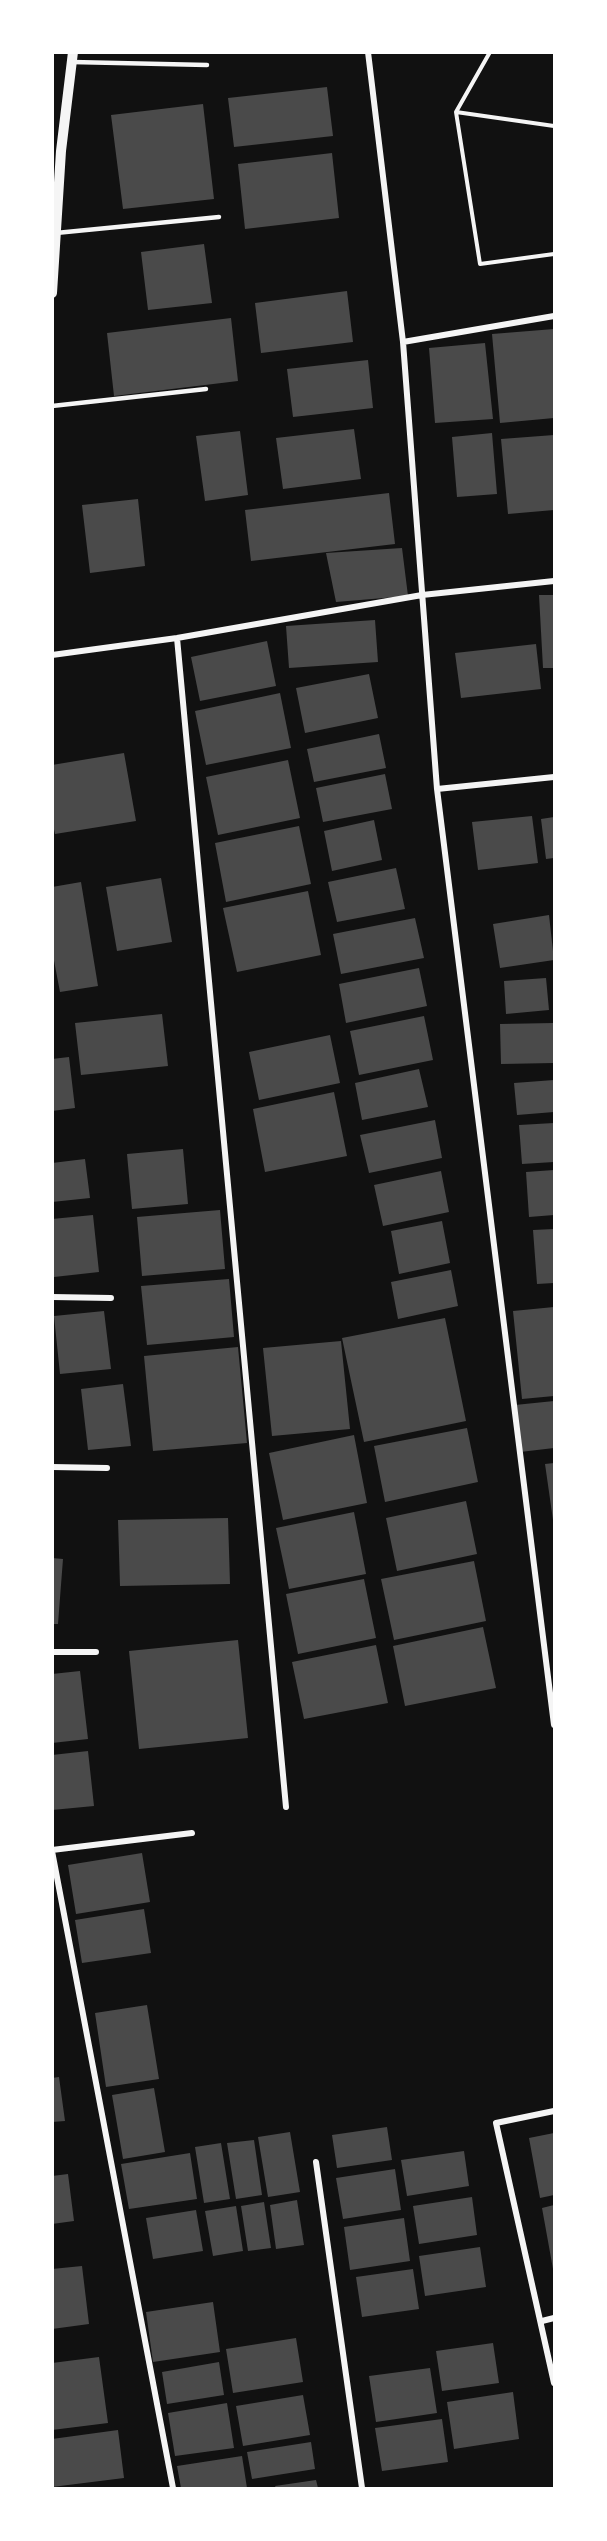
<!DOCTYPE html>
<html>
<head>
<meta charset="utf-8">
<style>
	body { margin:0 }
	#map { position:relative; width:607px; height:2541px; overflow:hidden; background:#111; font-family:"Roboto Serif",serif }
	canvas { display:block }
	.frame { position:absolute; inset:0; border:54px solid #fff; pointer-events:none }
</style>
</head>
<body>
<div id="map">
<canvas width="607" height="2541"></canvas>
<div class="frame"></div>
</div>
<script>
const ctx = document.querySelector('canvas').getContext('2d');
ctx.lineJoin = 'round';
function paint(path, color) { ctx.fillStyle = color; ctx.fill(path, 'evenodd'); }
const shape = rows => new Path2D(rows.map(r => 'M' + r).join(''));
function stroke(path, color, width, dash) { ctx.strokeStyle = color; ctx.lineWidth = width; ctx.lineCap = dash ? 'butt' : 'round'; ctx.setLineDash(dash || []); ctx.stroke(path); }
paint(shape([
	[327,87,333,136,234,147,228,98],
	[203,104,214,199,123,209,111,115],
	[332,153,339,218,245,229,238,164],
	[204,244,212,303,148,310,141,252],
	[347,291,353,342,261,353,255,303],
	[231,318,238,381,114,396,107,333],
	[554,329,554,418,500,423,492,334],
	[485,343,493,419,435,423,429,348],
	[368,360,373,408,293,417,287,369],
	[354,429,361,479,283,489,276,438],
	[240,431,248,495,205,501,196,436],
	[492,433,497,494,457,497,452,437],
	[554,435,554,510,508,514,501,439],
	[389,493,395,544,251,561,245,510],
	[138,499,145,566,90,573,82,505],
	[402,548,408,596,336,602,326,553],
	[539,595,554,595,554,668,543,668],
	[375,620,378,662,289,668,286,626],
	[267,641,276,686,200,701,191,657],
	[536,644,541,689,461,698,455,653],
	[369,674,378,718,305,733,296,688],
	[280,693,291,748,206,765,195,711],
	[379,734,386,768,314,782,307,749],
	[124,753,136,821,55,834,52,820,52,765],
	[288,760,300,818,218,835,206,777],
	[385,774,392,809,323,822,316,788],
	[532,816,538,863,478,870,472,822],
	[554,817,554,858,546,859,541,819],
	[374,820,382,860,332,871,324,831],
	[299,826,311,884,226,902,215,843],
	[396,868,405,909,337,922,328,882],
	[161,878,172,942,117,951,106,887],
	[81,882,98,986,60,992,52,950,52,887],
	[308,891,321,955,237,972,223,908],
	[549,915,554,960,500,968,493,924],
	[415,918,424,958,341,974,333,934],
	[419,968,427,1006,346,1023,339,984],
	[546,978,549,1010,506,1014,504,981],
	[162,1014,168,1066,81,1075,75,1023],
	[424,1016,433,1060,359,1075,350,1031],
	[554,1023,554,1063,501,1064,500,1024],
	[330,1035,340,1083,259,1100,249,1052],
	[69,1057,75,1108,52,1111,52,1059],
	[419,1069,428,1107,362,1120,355,1083],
	[554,1080,554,1112,517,1115,514,1083],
	[334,1092,347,1156,265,1172,253,1109],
	[435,1120,442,1158,369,1173,360,1135],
	[554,1123,554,1162,522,1164,519,1125],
	[183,1149,188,1204,132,1209,127,1154],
	[85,1159,90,1198,52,1202,52,1163],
	[554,1170,554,1215,529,1217,526,1172],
	[441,1171,449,1212,383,1226,374,1185],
	[220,1210,225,1269,142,1276,137,1217],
	[93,1215,99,1272,54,1277,52,1219],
	[442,1221,450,1263,399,1274,391,1231],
	[554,1229,554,1283,537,1284,533,1230],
	[451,1270,458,1306,398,1319,391,1282],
	[229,1279,234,1337,147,1345,141,1286],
	[554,1307,554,1396,522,1399,513,1311],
	[104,1311,111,1369,60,1374,54,1316],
	[445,1318,466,1421,364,1442,342,1338],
	[341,1341,350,1429,272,1436,263,1348],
	[238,1347,247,1443,153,1451,144,1356],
	[123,1384,131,1446,88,1450,81,1389],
	[554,1401,554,1448,520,1452,515,1405],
	[467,1428,478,1482,385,1502,374,1446],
	[354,1435,367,1503,283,1520,269,1453],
	[554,1463,554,1520,553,1520,545,1464],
	[466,1501,477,1554,397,1571,386,1518],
	[354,1512,366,1574,289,1589,276,1528],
	[228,1518,230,1584,120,1586,118,1520],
	[52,1558,63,1559,58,1624,52,1624],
	[474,1561,486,1621,394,1640,381,1579],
	[364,1579,376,1638,298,1654,286,1594],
	[483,1627,496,1688,405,1706,393,1646],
	[238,1640,248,1738,139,1749,129,1651],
	[376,1645,388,1703,304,1719,292,1662],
	[80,1671,88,1739,52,1743,52,1674],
	[88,1751,94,1806,52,1810,52,1755],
	[142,1853,150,1902,76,1914,68,1865],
	[144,1909,151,1953,82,1963,75,1920],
	[147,2005,159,2079,106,2087,95,2013],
	[59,2077,65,2121,52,2122,52,2078],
	[154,2088,165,2152,123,2159,112,2095],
	[387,2127,392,2160,337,2168,332,2135],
	[290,2132,300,2192,268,2197,258,2137],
	[554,2133,554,2195,540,2198,529,2138],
	[254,2140,262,2195,236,2199,227,2143],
	[221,2143,230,2199,204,2203,195,2147],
	[464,2151,469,2186,407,2196,401,2160],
	[190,2153,197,2199,129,2209,121,2164],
	[395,2169,401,2210,343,2219,336,2178],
	[68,2174,74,2221,52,2224,52,2176],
	[472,2197,477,2235,419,2244,413,2206],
	[297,2200,304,2245,276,2249,270,2205],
	[264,2202,271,2248,248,2251,241,2206],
	[554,2205,554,2269,553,2269,542,2208],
	[236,2206,243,2251,213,2256,205,2211],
	[196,2210,203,2251,153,2259,146,2218],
	[404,2218,410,2261,350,2270,344,2227],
	[480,2247,486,2287,425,2296,419,2256],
	[82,2266,89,2324,52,2329,52,2269],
	[413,2269,419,2309,362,2317,356,2277],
	[213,2302,220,2352,153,2362,146,2312],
	[296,2338,303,2382,233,2393,226,2349],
	[493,2343,499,2383,442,2391,436,2351],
	[99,2357,108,2423,52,2430,52,2363],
	[219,2362,224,2395,167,2404,162,2372],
	[430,2368,437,2413,376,2422,369,2376],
	[513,2392,519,2439,454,2449,447,2402],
	[303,2395,310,2435,243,2446,236,2406],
	[227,2403,234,2448,175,2456,168,2413],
	[442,2419,448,2462,382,2471,375,2428],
	[118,2430,124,2478,52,2487,52,2439],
	[311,2442,315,2469,252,2479,247,2452],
	[242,2456,247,2488,181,2488,177,2466],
	[316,2480,318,2488,276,2488,275,2486]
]), '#4a4a4a');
stroke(shape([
	[490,52,456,112,480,264,554,254],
	[456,112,554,126]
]), '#f5f5f5', 4);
stroke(shape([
	[72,62,207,65],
	[56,233,219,217],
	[52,406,206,389]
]), '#f5f5f5', 4.5);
stroke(shape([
	[368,52,403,342,437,789,554,1725],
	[403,342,554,316],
	[177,638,286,1807],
	[52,655,177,638,422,595,554,581],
	[437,789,554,777],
	[52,1297,111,1298],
	[52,1467,107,1468],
	[52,1652,96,1652],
	[52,1850,192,1833],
	[52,1851,173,2488],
	[554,2111,496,2123,554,2383],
	[316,2162,362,2488],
	[542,2321,554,2318]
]), '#f5f5f5', 6);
stroke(shape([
	[52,293,61,151,73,52]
]), '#f5f5f5', 10);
</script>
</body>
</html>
